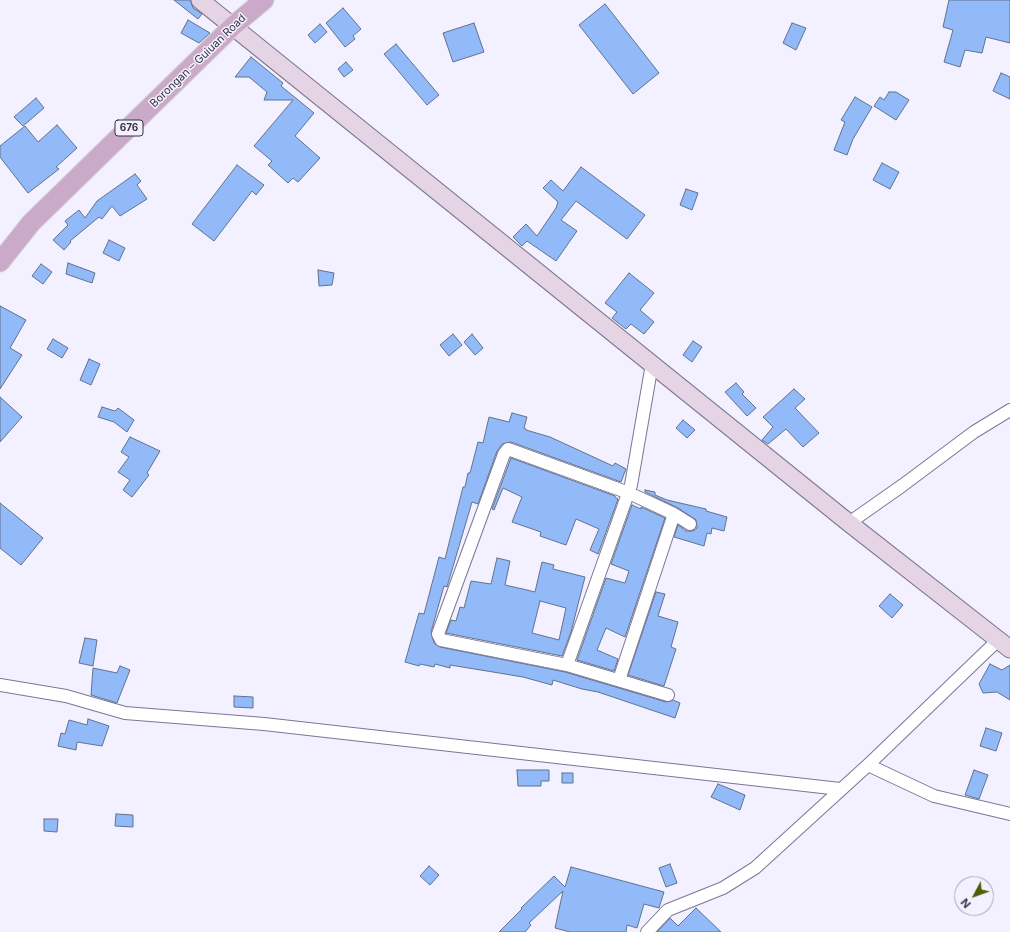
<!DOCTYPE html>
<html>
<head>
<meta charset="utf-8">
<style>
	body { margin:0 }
	#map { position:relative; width:1010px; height:932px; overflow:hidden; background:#f3f0ff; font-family:Inter,sans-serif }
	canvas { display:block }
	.north { position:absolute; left:954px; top:876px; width:40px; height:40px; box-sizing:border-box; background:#f3f0ff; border:1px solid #a7a4b3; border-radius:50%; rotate:229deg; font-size:11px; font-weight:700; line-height:16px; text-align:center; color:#353340 }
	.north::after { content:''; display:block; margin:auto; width:14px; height:18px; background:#4f5d00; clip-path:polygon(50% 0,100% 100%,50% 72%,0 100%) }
</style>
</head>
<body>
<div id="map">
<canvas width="1010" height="932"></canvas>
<div class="north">N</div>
</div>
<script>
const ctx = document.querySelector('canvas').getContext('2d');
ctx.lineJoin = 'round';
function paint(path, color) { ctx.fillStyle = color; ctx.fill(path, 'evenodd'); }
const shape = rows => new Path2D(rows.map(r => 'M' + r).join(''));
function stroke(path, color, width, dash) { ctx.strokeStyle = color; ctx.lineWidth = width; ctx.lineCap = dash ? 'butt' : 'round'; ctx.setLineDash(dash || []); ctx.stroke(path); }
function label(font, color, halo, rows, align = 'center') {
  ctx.font = font + ' Inter,sans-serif'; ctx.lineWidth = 3; ctx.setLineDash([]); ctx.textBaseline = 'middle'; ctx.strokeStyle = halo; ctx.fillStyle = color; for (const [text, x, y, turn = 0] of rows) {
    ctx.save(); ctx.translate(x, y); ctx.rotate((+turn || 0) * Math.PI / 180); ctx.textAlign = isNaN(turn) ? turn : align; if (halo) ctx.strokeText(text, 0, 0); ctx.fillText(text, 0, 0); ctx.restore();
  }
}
const building = shape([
	[174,0,190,0,193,8,202,14,198,19,174,0],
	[949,0,1010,0,1010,43,986,37,982,53,965,50,960,67,944,62,953,30,943,27,949,0],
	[605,4,659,73,633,94,579,25,605,4],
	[343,8,361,29,353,36,355,39,345,47,326,23,343,8],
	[188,20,210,33,199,43,181,33,188,20],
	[474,23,484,52,453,62,443,33,474,23],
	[792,23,806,28,796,50,783,43,792,23],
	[320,24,327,32,315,43,308,35,320,24],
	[396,44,439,95,427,105,384,54,396,44],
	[251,57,283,83,281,86,314,113,295,136,320,158,298,182,293,178,288,183,268,165,272,161,254,146,293,100,264,100,267,92,249,77,235,77,251,57],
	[346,62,353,70,344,77,338,69,346,62],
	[1001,73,1010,77,1010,99,993,91,1001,73],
	[889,92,896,92,909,100,896,120,874,106,880,97,884,100,889,92],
	[855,97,872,107,853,139,847,155,834,150,845,122,841,120,855,97],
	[36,98,44,108,23,126,14,117,36,98],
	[57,125,77,148,56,167,59,169,28,193,0,157,0,146,25,126,38,142,57,125],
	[882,163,899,172,890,189,873,180,882,163],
	[237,165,264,185,256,195,252,191,214,241,192,224,237,165],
	[581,167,645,215,627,239,576,201,561,220,577,231,556,261,527,241,522,246,513,237,526,224,537,236,556,208,558,202,543,188,551,180,563,191,581,167],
	[135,174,141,181,137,185,147,199,120,216,112,206,102,219,99,217,70,241,71,242,64,250,53,240,68,225,65,221,79,210,85,218,97,201,135,174],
	[686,189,698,193,692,210,680,205,686,189],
	[109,240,125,248,119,261,103,253,109,240],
	[68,263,95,273,92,283,66,274,68,263],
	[41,264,52,272,43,284,32,276,41,264],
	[318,270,334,273,332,285,319,286,318,270],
	[629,273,654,293,640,310,654,322,644,334,631,324,626,329,612,318,617,312,605,303,629,273],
	[0,306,26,320,10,348,22,355,0,389,0,306],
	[453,334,462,345,449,356,440,345,453,334],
	[472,334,483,348,475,355,464,342,472,334],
	[53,339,68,348,62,358,47,349,53,339],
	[693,341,702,347,692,362,683,355,693,341],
	[89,359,100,364,91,385,80,380,89,359],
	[736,383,744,392,742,394,756,408,747,416,725,392,736,383],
	[794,389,805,399,795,408,819,433,803,447,786,429,768,444,762,440,773,427,763,417,794,389],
	[0,397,22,417,0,442,0,397],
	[102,407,115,411,118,408,134,420,127,432,114,422,98,417,102,407],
	[512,413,527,417,524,428,526,429,526,430,550,437,613,466,615,463,626,469,621,482,511,442,502,444,497,451,478,504,472,502,447,587,444,586,431,632,434,643,440,647,565,672,666,702,673,700,680,703,675,718,598,692,582,689,553,680,552,685,523,677,493,672,450,665,450,668,435,664,434,667,420,664,419,666,405,662,419,613,424,614,439,557,445,559,463,487,465,487,468,473,470,473,478,442,483,443,489,417,509,422,512,413],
	[683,420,695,430,687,438,676,428,683,420],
	[130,437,160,451,147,473,149,475,132,497,123,490,130,480,118,472,129,457,121,452,130,437],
	[511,458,615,496,615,497,618,499,598,554,590,550,599,529,576,519,566,545,540,536,541,532,512,522,522,497,503,488,494,510,492,509,511,458],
	[645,490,655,492,655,495,667,500,706,509,706,511,727,517,724,531,712,528,711,534,707,533,704,546,674,537,678,525,686,531,693,531,697,528,696,520,678,508,645,492,645,490],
	[0,503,43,538,21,565,0,548,0,503],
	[632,505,641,509,641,507,665,518,625,637,606,628,597,650,618,659,614,671,577,660,606,578,625,583,629,571,611,564,632,505],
	[497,558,510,561,505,585,527,590,535,592,542,562,554,565,553,569,585,577,571,632,562,656,446,633,451,620,456,621,460,607,464,608,471,581,491,584,497,558],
	[540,601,566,608,559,640,532,633,540,601],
	[656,592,665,594,658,616,678,622,671,647,676,649,664,686,628,675,656,592],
	[890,594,903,605,892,618,879,606,890,594],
	[85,638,97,640,93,666,79,663,85,638],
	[990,664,1002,670,1010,665,1010,700,997,692,983,693,979,684,990,664],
	[120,666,130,670,117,703,91,695,93,668,117,673,120,666],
	[234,696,253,697,253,708,234,707,234,696],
	[88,719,109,726,102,746,77,742,76,750,58,746,61,733,65,734,69,720,87,725,88,719],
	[986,728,1002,733,996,751,980,746,986,728],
	[517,770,549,770,549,781,541,781,541,786,518,786,517,770],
	[974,770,988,775,979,799,965,795,974,770],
	[562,773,573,773,573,783,562,783,562,773],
	[718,784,745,795,740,810,711,797,718,784],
	[116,814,133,815,133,827,115,826,116,814],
	[44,819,58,819,57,832,44,831,44,819],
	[670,864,677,883,666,887,659,868,670,864],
	[429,866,439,875,430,885,420,876,429,866],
	[571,867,664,892,659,908,644,904,637,928,627,925,626,932,570,932,555,928,563,891,529,923,531,925,525,932,499,932,522,909,521,908,554,876,565,887,571,867],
	[696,908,721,932,657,932,670,918,678,926,696,908]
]);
paint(building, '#92baf9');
stroke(building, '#60728d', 1);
const street = shape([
	[849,523,903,485,974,432,1010,410],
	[567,665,631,485,652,364],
	[619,680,674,514],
	[0,685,66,696,125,713,264,724,840,789],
	[668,695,567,665,441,640,438,634,504,454,508,449,629,493,674,514,690,524],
	[868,765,934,796,1010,814],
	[647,932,668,910,723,888,755,868,868,765,997,641]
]);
const secondary = shape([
	[200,0,849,523,1010,649]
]);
const primary = shape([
	[0,262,31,223,233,26,264,0]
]);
stroke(street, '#7c7695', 14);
stroke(secondary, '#7c7695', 19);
stroke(primary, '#d3d2d5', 21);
stroke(street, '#fff', 12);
stroke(secondary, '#e5d5e4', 17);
stroke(primary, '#cbaac9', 19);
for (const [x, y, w] of [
	[129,128,28]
]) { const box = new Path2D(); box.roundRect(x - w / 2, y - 8, w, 16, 3); ctx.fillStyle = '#f3f0ff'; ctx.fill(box); stroke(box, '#353340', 1); }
label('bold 10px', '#353340', null, [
	["676",129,128]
]);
label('11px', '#353340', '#f3f0ff', [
	["Borongan – Guiuan Road",198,61,-44]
]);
</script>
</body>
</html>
